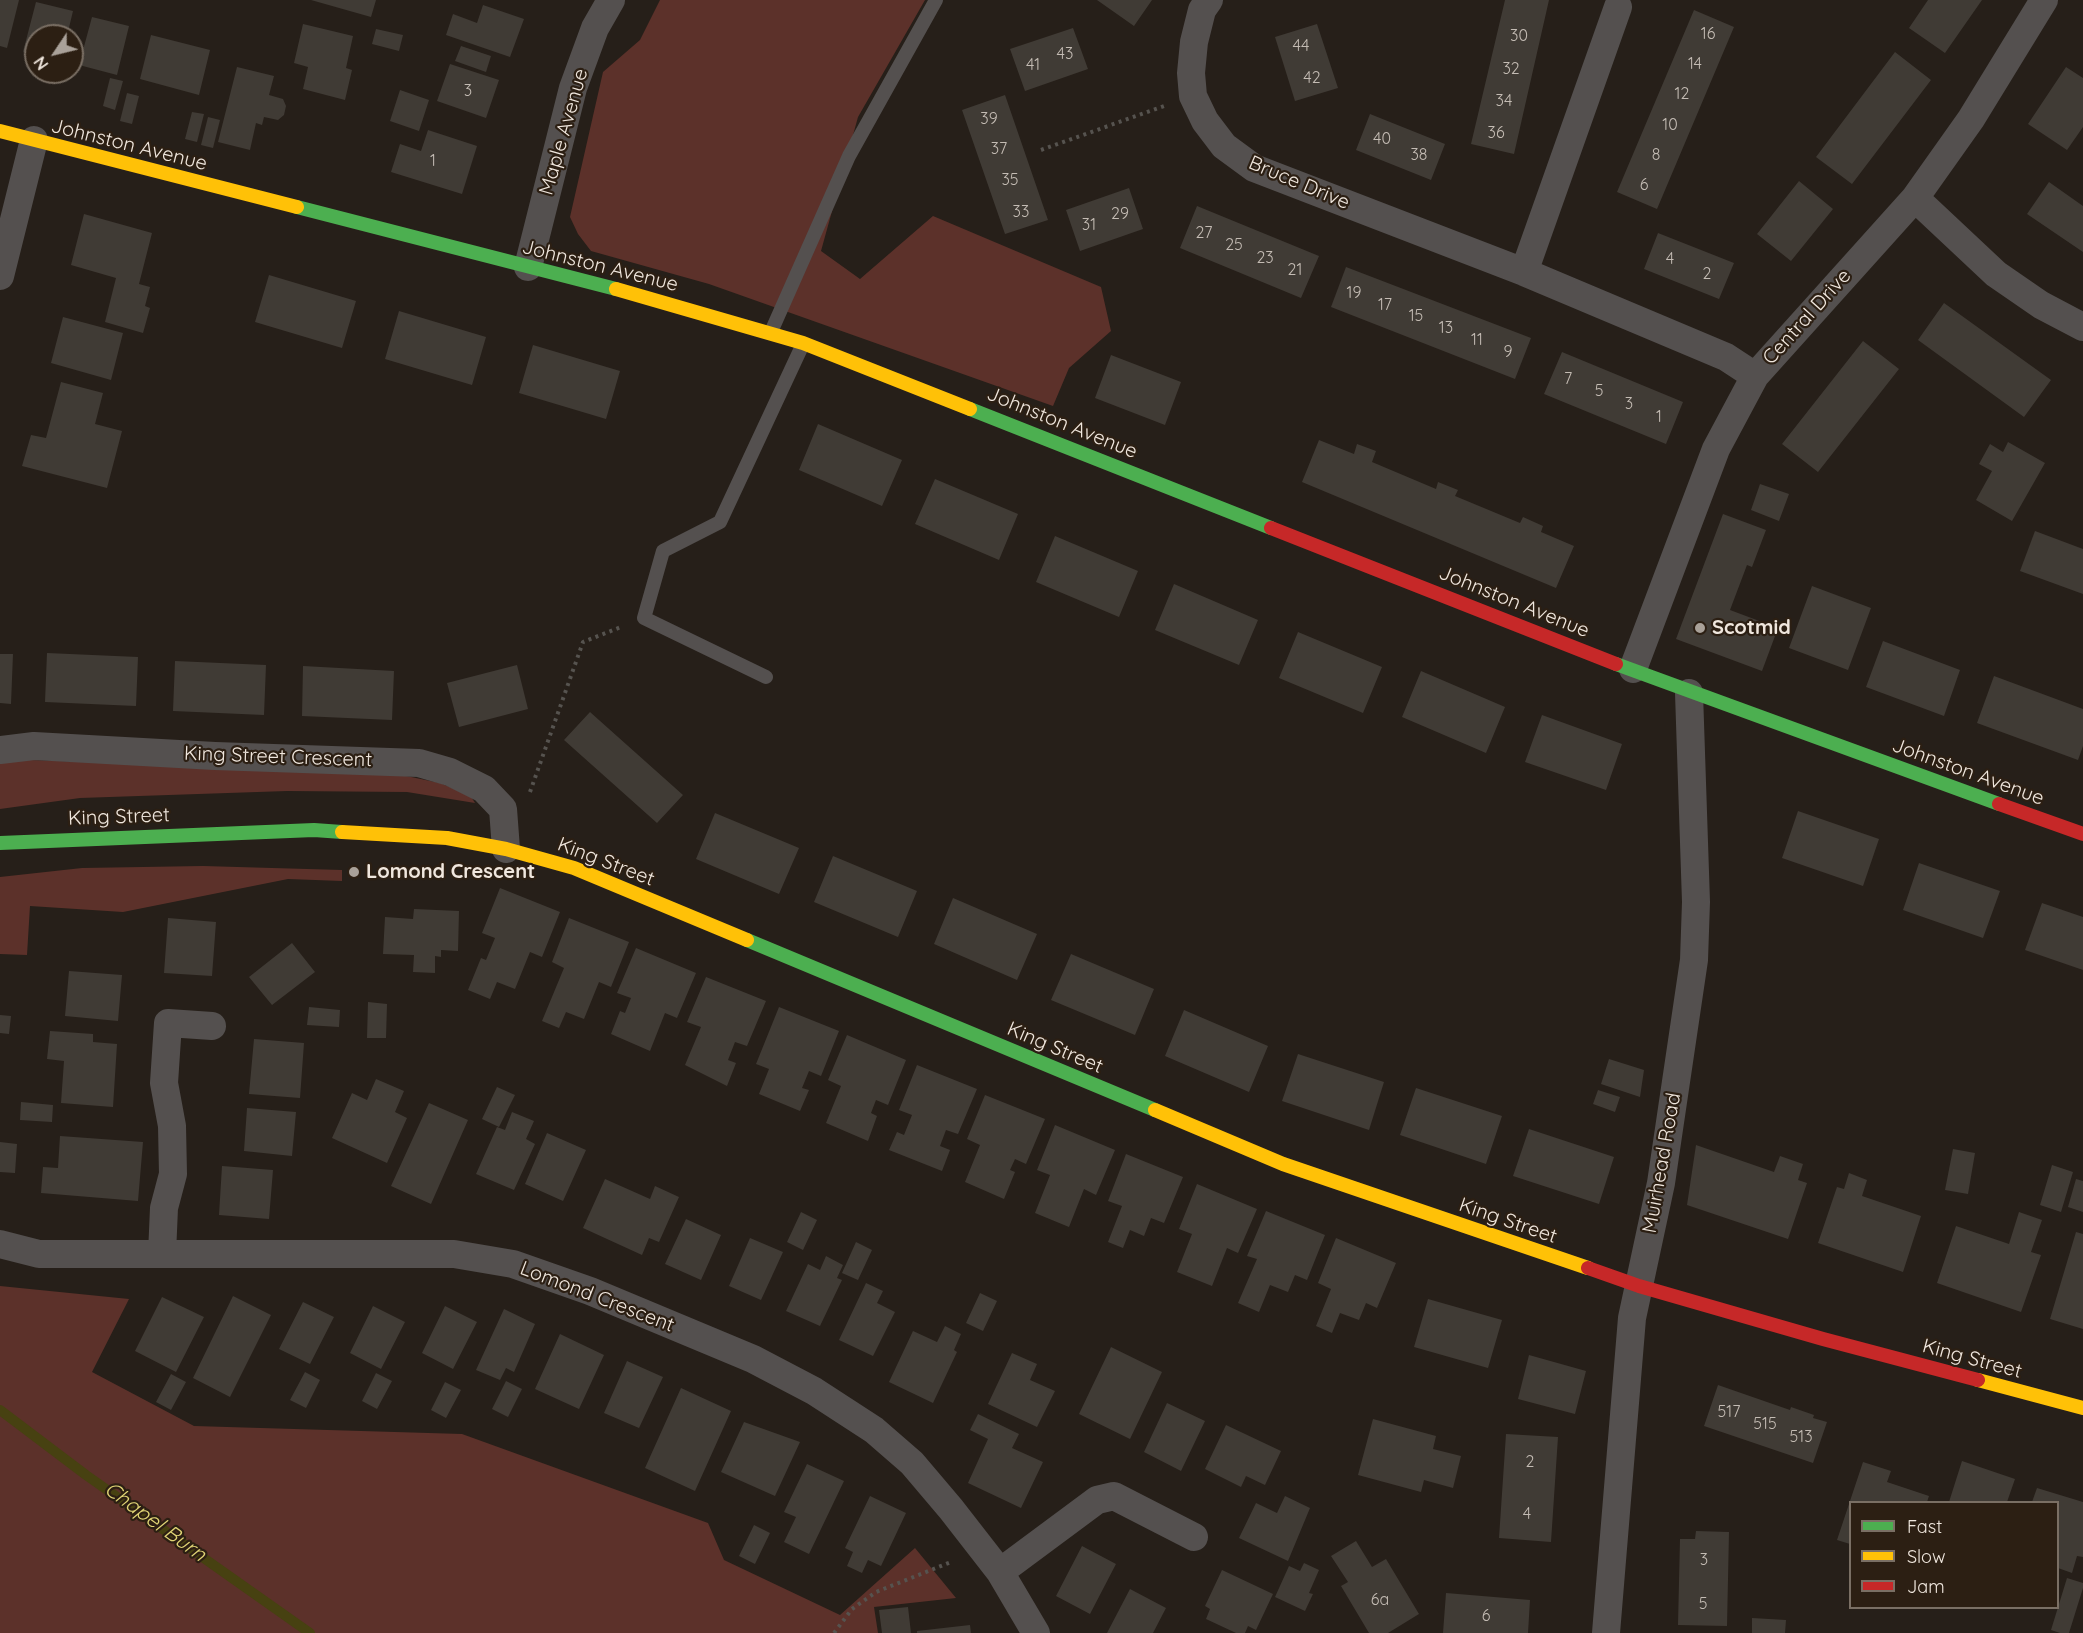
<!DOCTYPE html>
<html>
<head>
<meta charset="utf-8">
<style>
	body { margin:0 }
	#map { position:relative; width:2083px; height:1633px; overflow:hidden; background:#261f19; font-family:Quicksand,sans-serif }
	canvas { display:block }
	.legend { position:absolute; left:1849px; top:1501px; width:210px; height:108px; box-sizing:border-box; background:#2c1f13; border:2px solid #7a6f64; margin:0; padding:8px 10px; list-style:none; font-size:18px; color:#f0e7de }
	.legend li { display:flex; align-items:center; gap:12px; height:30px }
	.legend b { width:30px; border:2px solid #7a6f64 }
	.north { position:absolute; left:24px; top:24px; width:60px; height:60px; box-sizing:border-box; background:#2c1f13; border:2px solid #7a6f64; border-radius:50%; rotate:235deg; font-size:16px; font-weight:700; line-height:24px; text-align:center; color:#f0e7de }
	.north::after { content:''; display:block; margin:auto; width:21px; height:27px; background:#a9a199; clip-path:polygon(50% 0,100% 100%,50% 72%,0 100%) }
</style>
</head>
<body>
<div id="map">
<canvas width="2083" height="1633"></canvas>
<ul class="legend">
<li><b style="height:8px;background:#4caf50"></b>Fast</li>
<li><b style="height:8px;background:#ffc107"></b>Slow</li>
<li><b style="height:8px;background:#c62828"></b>Jam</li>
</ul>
<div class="north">N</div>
</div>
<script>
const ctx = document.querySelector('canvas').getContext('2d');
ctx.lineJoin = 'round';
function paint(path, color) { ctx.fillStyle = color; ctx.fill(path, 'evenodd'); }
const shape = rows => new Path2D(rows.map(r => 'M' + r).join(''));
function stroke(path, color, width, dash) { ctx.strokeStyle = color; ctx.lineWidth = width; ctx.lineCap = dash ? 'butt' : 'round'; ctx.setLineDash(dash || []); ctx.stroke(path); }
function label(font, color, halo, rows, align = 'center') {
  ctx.font = font + ' Quicksand,sans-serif'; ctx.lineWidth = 4.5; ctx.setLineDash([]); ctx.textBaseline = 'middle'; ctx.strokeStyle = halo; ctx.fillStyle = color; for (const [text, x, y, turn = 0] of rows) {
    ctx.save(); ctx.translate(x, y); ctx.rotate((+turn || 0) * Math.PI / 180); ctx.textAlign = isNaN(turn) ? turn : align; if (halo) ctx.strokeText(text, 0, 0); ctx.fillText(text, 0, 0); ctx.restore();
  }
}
paint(shape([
	[660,0,925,0,858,117,821,251,860,279,933,216,1101,287,1111,331,1069,368,1053,406,709,284,591,251,578,234,570,217,603,72,640,40],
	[0,759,387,772,440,783,470,795,475,803,407,792,287,791,80,798,0,809],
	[203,866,342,870,342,881,288,879,123,912,30,906,27,955,0,954,0,877,82,868],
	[0,1286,129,1299,92,1372,194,1426,462,1434,708,1523,724,1560,840,1615,915,1548,956,1598,874,1607,878,1633,0,1633]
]), '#5c312a');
stroke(shape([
	[0,1410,86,1475,310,1633]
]), '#474111', 10);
paint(shape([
	[0,0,19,0,7,48,0,46],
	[311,0,376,0,371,17],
	[1097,0,1152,0,1134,26],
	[1505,0,1549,0,1514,154,1471,144],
	[1928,0,1982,0,1945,53,1909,28],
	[36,2,73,11,67,36,36,36,36,56,23,52],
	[483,5,524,19,510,57,446,35,453,14,477,23],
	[1694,10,1734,27,1657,209,1617,192],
	[92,17,129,26,117,75,79,65],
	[303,24,353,36,346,68,352,70,345,100,303,89,308,67,294,63],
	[1317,24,1338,88,1295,101,1275,37],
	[1073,28,1088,69,1025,91,1010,49],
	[376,29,403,35,399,51,372,44],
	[151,35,210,50,199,95,140,79],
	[461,46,491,56,486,72,455,61],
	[1895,52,1931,80,1852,184,1816,157],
	[450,64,499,80,486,118,437,101],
	[237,67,274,76,269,95,283,99,286,106,284,115,278,120,264,117,262,125,256,123,250,150,218,142],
	[2066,67,2083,78,2083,127,2067,150,2028,124],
	[110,78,123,81,115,110,103,106],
	[400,90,429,100,419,131,390,121],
	[127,93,139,96,132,124,120,121],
	[1005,95,1048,220,1005,234,962,110],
	[192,112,204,114,197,142,185,139],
	[1370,114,1445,144,1431,180,1356,150],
	[208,117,220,120,213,148,201,145],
	[428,130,477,146,462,194,391,172,400,144,421,151],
	[1799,181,1833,209,1791,261,1757,234],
	[2049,182,2083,206,2083,252,2027,214],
	[1129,188,1143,229,1080,251,1066,210],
	[1197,206,1319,256,1301,298,1180,248],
	[84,214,152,233,139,284,150,287,145,306,150,308,143,333,105,322,116,278,71,265],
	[1658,233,1734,263,1719,299,1644,269],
	[1346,267,1531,338,1515,379,1331,307],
	[269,275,356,301,342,348,255,322],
	[1944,303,2051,380,2024,417,1918,340],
	[399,311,486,337,472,385,385,359],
	[63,317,123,333,111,380,51,363],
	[1863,341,1899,369,1818,472,1782,444],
	[533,345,620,371,606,419,519,393],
	[1562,352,1683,402,1666,444,1544,394],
	[1111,355,1181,382,1165,425,1095,398],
	[61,382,103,393,95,424,122,431,107,488,22,466,31,435,46,438],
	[818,424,902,460,882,506,799,470],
	[1319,440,1354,454,1357,444,1376,451,1372,462,1436,489,1438,482,1458,490,1455,496,1520,523,1523,517,1543,526,1541,532,1574,546,1556,588,1302,482],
	[2008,442,2045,463,2012,521,1976,500,1992,471,1979,464,1990,444,2003,452],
	[935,479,1018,514,999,560,915,524],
	[1760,484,1789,494,1779,521,1751,510],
	[1723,514,1766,530,1752,567,1747,565,1730,610,1778,628,1762,671,1676,639],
	[2035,531,2083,549,2083,594,2020,571],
	[1055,536,1138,571,1119,617,1036,582],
	[1174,584,1258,620,1239,665,1155,630],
	[1812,586,1871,608,1848,670,1789,648],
	[1298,632,1382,667,1363,713,1279,678],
	[1883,641,1960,670,1944,716,1866,687],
	[47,653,138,657,136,706,45,702],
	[0,654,13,654,11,704,0,703],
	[175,661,266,665,264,715,173,711],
	[517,665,528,709,459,727,447,683],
	[303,666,394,671,392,720,302,716],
	[1421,671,1505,707,1486,753,1402,717],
	[1994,676,2083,709,2083,746,2078,760,1977,723],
	[590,712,683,795,657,823,564,740],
	[1542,715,1622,744,1606,790,1525,762],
	[1798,811,1879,839,1863,886,1782,858],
	[715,813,799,848,779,894,696,859],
	[833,856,917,891,898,937,814,902],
	[1919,863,2000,891,1983,938,1903,910],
	[500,888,560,912,542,957,530,952,515,989,497,982,490,999,468,990,481,958,486,960,495,938,482,933],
	[953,898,1037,934,1017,980,934,944],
	[2042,903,2083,917,2083,970,2025,950],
	[414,909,459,911,458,951,441,950,441,957,435,956,435,973,413,972,414,955,383,954,385,917,413,919],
	[168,918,216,922,212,976,164,973],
	[569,918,629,942,611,987,599,982,584,1019,566,1012,559,1028,542,1021,564,968,552,962],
	[292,943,315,972,272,1005,249,977],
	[636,948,696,973,677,1018,665,1013,650,1051,611,1034,620,1011,625,1013,631,998,617,993],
	[1071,954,1154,989,1135,1035,1051,1000],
	[69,971,122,975,118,1021,65,1016],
	[706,977,766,1001,747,1046,735,1042,728,1060,736,1063,727,1086,685,1065,701,1027,687,1022],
	[368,1002,387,1004,386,1038,367,1038],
	[309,1007,340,1010,339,1027,307,1025],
	[779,1007,839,1031,821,1076,809,1071,802,1088,809,1090,800,1111,759,1094,769,1069,756,1064],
	[1184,1010,1268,1046,1249,1092,1165,1056],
	[0,1015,11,1016,9,1034,0,1033],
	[50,1031,93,1034,93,1042,117,1044,113,1107,61,1103,64,1061,47,1059],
	[847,1035,906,1060,888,1105,876,1100,871,1113,877,1116,868,1141,826,1123,841,1086,828,1080],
	[254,1039,304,1043,300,1098,249,1094],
	[1298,1054,1384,1082,1369,1130,1282,1101],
	[1609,1059,1644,1070,1640,1097,1601,1084],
	[917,1065,977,1089,958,1134,946,1130,940,1146,950,1150,942,1171,889,1150,897,1132,904,1135,912,1115,899,1110],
	[376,1079,404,1091,395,1112,407,1118,387,1163,332,1138,352,1093,367,1100],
	[497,1087,515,1095,499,1127,482,1119],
	[1416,1088,1502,1116,1486,1164,1400,1135],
	[1598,1090,1620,1097,1615,1112,1593,1104],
	[985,1095,1045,1119,1026,1164,1015,1159,1010,1170,1015,1172,1004,1199,965,1182,980,1145,967,1139],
	[21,1102,53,1105,52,1122,20,1120],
	[429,1103,468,1120,431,1204,391,1186],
	[247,1108,296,1112,292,1156,244,1151],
	[512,1112,534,1121,526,1139,535,1144,514,1190,476,1174,497,1127,505,1130],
	[1055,1125,1115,1150,1096,1195,1084,1189,1069,1227,1035,1213,1050,1175,1037,1170],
	[1529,1129,1614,1157,1599,1204,1513,1176],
	[547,1133,586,1150,563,1201,525,1184],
	[60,1136,143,1142,138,1201,41,1193,43,1167,58,1168],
	[0,1142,17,1144,15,1173,0,1172],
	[1696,1145,1774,1172,1780,1156,1803,1164,1798,1180,1807,1183,1788,1239,1687,1205],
	[1953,1149,1975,1153,1968,1194,1945,1190],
	[1126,1154,1183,1177,1164,1223,1151,1218,1144,1236,1130,1230,1123,1248,1108,1242,1122,1206,1108,1201],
	[2052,1165,2073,1172,2061,1212,2040,1205],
	[222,1166,273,1170,269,1219,219,1215],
	[1849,1173,1867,1180,1862,1196,1921,1216,1903,1272,1818,1243,1837,1187,1844,1189],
	[605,1179,650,1199,655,1186,679,1197,659,1242,649,1238,642,1255,583,1228],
	[2076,1179,2083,1181,2083,1212,2068,1207],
	[1197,1184,1257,1209,1238,1253,1227,1248,1212,1286,1177,1272,1192,1234,1179,1229],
	[1266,1211,1325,1235,1307,1280,1295,1275,1288,1292,1270,1285,1259,1312,1238,1303,1257,1259,1247,1256],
	[801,1212,817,1220,803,1250,787,1242],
	[2019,1212,2042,1220,2031,1252,2041,1255,2021,1312,1937,1283,1956,1226,2009,1244],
	[686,1219,721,1235,701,1280,665,1264],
	[2076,1232,2083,1234,2083,1329,2050,1319],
	[750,1238,783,1252,761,1300,729,1286],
	[1336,1238,1396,1263,1377,1308,1366,1303,1359,1320,1340,1313,1332,1333,1316,1326,1331,1289,1318,1283],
	[856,1242,872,1250,858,1280,842,1273],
	[826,1256,843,1265,837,1278,842,1280,820,1326,786,1311,808,1264,820,1270],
	[866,1283,883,1291,877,1303,895,1312,873,1356,839,1340],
	[980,1293,997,1301,983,1331,966,1323],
	[233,1296,271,1315,230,1397,193,1378],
	[162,1297,204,1317,176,1372,135,1351],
	[1428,1299,1502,1320,1488,1368,1414,1347],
	[303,1302,334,1317,310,1364,279,1349],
	[373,1306,405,1322,381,1369,350,1353],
	[445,1306,477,1322,453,1369,422,1353],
	[504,1309,535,1324,514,1372,506,1368,500,1380,476,1370],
	[945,1326,961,1334,954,1350,957,1352,933,1403,889,1382,913,1331,937,1342],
	[560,1334,604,1355,579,1409,535,1389],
	[1111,1347,1162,1372,1130,1439,1079,1414],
	[1012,1353,1037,1364,1030,1380,1055,1391,1037,1427,988,1404],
	[1529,1355,1586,1371,1575,1414,1518,1399],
	[627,1361,663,1377,639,1428,604,1413],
	[305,1372,320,1380,306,1408,290,1400],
	[376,1373,392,1381,377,1409,362,1401],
	[171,1374,186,1382,171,1410,156,1402],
	[506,1381,522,1389,508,1417,492,1409],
	[445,1382,461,1390,446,1418,431,1410],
	[1718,1385,1790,1410,1791,1407,1814,1415,1813,1418,1827,1422,1813,1463,1704,1426],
	[681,1388,731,1411,695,1491,645,1468],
	[1167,1403,1205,1421,1181,1471,1144,1452],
	[978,1414,1019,1434,1012,1448,1043,1462,1021,1508,968,1483,988,1439,970,1430],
	[1373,1419,1436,1436,1433,1449,1461,1456,1453,1488,1424,1480,1421,1492,1358,1475],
	[744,1422,800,1442,775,1496,721,1472],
	[1226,1425,1281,1451,1265,1485,1246,1476,1241,1487,1205,1469],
	[1506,1434,1558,1437,1551,1542,1499,1538],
	[1962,1461,2015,1479,2007,1502,1949,1502],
	[1863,1462,1891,1471,1887,1482,1929,1496,1927,1502,1850,1502,1850,1544,1837,1540],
	[807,1464,844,1481,809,1554,784,1542,796,1517,784,1512],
	[2037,1488,2083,1502,2083,1557,2077,1556,2072,1573,2058,1568,2058,1503,2032,1502],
	[870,1496,906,1513,881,1566,868,1560,862,1573,847,1566,853,1552,845,1548],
	[1285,1496,1310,1508,1288,1561,1239,1538,1256,1503,1277,1513],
	[754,1525,770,1533,755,1564,739,1556],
	[1696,1531,1729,1532,1727,1626,1678,1625,1680,1539,1695,1539],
	[1356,1541,1372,1567,1386,1559,1419,1614,1388,1633,1369,1633,1341,1586,1348,1582,1331,1556],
	[1082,1546,1116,1564,1090,1614,1056,1596],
	[1304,1563,1319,1570,1309,1593,1313,1594,1305,1611,1275,1597,1289,1566,1300,1571],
	[1222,1570,1273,1594,1256,1630,1248,1626,1245,1633,1236,1633,1206,1619,1210,1609,1205,1606],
	[2067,1578,2083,1583,2083,1588,2069,1633,2060,1633,2051,1630],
	[1130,1589,1166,1608,1153,1633,1107,1633],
	[1446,1593,1530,1600,1528,1633,1443,1633],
	[908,1607,911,1633,882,1633,879,1610],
	[1752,1618,1786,1620,1785,1633,1752,1633],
	[970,1625,971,1633,917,1633,917,1631]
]), '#403b35');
stroke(shape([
	[1041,150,1164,106],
	[530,792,583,642,621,627],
	[834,1633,852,1609,876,1592,951,1562]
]), '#56534f', 4, [3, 4.5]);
stroke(shape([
	[771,332,849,156,936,0],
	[766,677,644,618,663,551,720,522,803,344]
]), '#54504f', 14);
stroke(shape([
	[1209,0,1202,10,1194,42,1191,73,1193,96,1205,121,1224,146,1254,168,1524,272,1726,357,1755,376],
	[1915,198,1996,274,2041,305,2083,327],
	[528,267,573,88,595,28,611,0],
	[1524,272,1618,7],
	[0,276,34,140],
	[1633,669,1716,449,1755,376,1915,198,1971,119,2044,0],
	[0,750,34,746,215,756,419,763,450,772,484,789,503,809,506,849],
	[0,1244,39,1254,454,1254,513,1264,590,1291,753,1359,814,1391,874,1430,912,1463,951,1509,1000,1572,1036,1633],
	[162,1254,164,1208,173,1174,172,1126,164,1083,168,1023,212,1026],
	[1000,1572,1097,1500,1114,1496,1194,1537],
	[1606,1633,1632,1318,1661,1183,1694,960,1696,902,1689,693]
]), '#54504f', 28);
stroke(shape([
	[297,207,616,289],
	[970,409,1271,528],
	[1616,664,1999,804],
	[0,843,314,830,342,832],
	[747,940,1155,1110]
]), '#4caf50', 14);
stroke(shape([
	[0,131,297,207],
	[616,289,803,343,970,409],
	[342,832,447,838,506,849,574,868,747,940],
	[1155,1110,1283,1164,1588,1268],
	[1978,1380,2083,1408]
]), '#ffc107', 14);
stroke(shape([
	[1271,528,1616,664],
	[1999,804,2083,834],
	[1588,1268,1639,1286,1823,1339,1978,1380]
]), '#c62828', 14);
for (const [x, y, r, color] of [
	[1700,628,6,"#a9a199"],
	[354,872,6,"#a9a199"]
]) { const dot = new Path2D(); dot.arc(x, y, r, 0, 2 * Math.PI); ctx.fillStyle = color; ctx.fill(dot); stroke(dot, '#2c1f13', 2); }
label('16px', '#c4bcb4', null, [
	["16",1708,34],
	["30",1519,36],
	["44",1301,46],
	["43",1065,54],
	["14",1695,64],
	["41",1033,65],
	["32",1511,69],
	["42",1312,78],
	["3",468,91],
	["12",1682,94],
	["34",1504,101],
	["39",989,119],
	["10",1670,125],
	["36",1496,133],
	["40",1382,139],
	["37",999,149],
	["38",1419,155],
	["8",1656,155],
	["1",433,161],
	["35",1010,180],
	["6",1644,185],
	["33",1021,212],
	["29",1120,214],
	["31",1089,225],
	["27",1204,233],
	["25",1234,245],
	["23",1265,258],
	["4",1670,259],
	["21",1295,270],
	["2",1707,274],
	["19",1354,293],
	["17",1385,305],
	["15",1416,316],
	["13",1446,328],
	["11",1477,340],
	["9",1508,352],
	["7",1568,379],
	["5",1599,391],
	["3",1629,404],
	["1",1659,417],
	["517",1729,1412],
	["515",1765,1424],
	["513",1801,1437],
	["2",1530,1462],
	["4",1527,1514],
	["3",1704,1560],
	["6a",1380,1600],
	["5",1703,1604],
	["6",1486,1616]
]);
label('20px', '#f0e7de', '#2c1f13', [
	["Maple Avenue",564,132,-74],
	["Johnston Avenue",129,145,14],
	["Bruce Drive",1299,183,23],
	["Johnston Avenue",600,266,14],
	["Central Drive",1807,317,-48],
	["Johnston Avenue",1062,423,22],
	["Johnston Avenue",1514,602,22],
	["King Street Crescent",278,757,2],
	["Johnston Avenue",1968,772,20],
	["King Street",119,817,-2],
	["King Street",606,862,21],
	["King Street",1055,1048,23],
	["Muirhead Road",1662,1163,-80],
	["King Street",1508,1221,19],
	["Lomond Crescent",597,1297,21],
	["King Street",1972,1359,15]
]);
label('bold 20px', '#f0e7de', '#2c1f13', [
	["Scotmid",1712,628],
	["Lomond Crescent",366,872]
], 'left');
label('italic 21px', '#e0d475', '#2c1f13', [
	["Chapel Burn",155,1522,36]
]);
</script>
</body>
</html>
